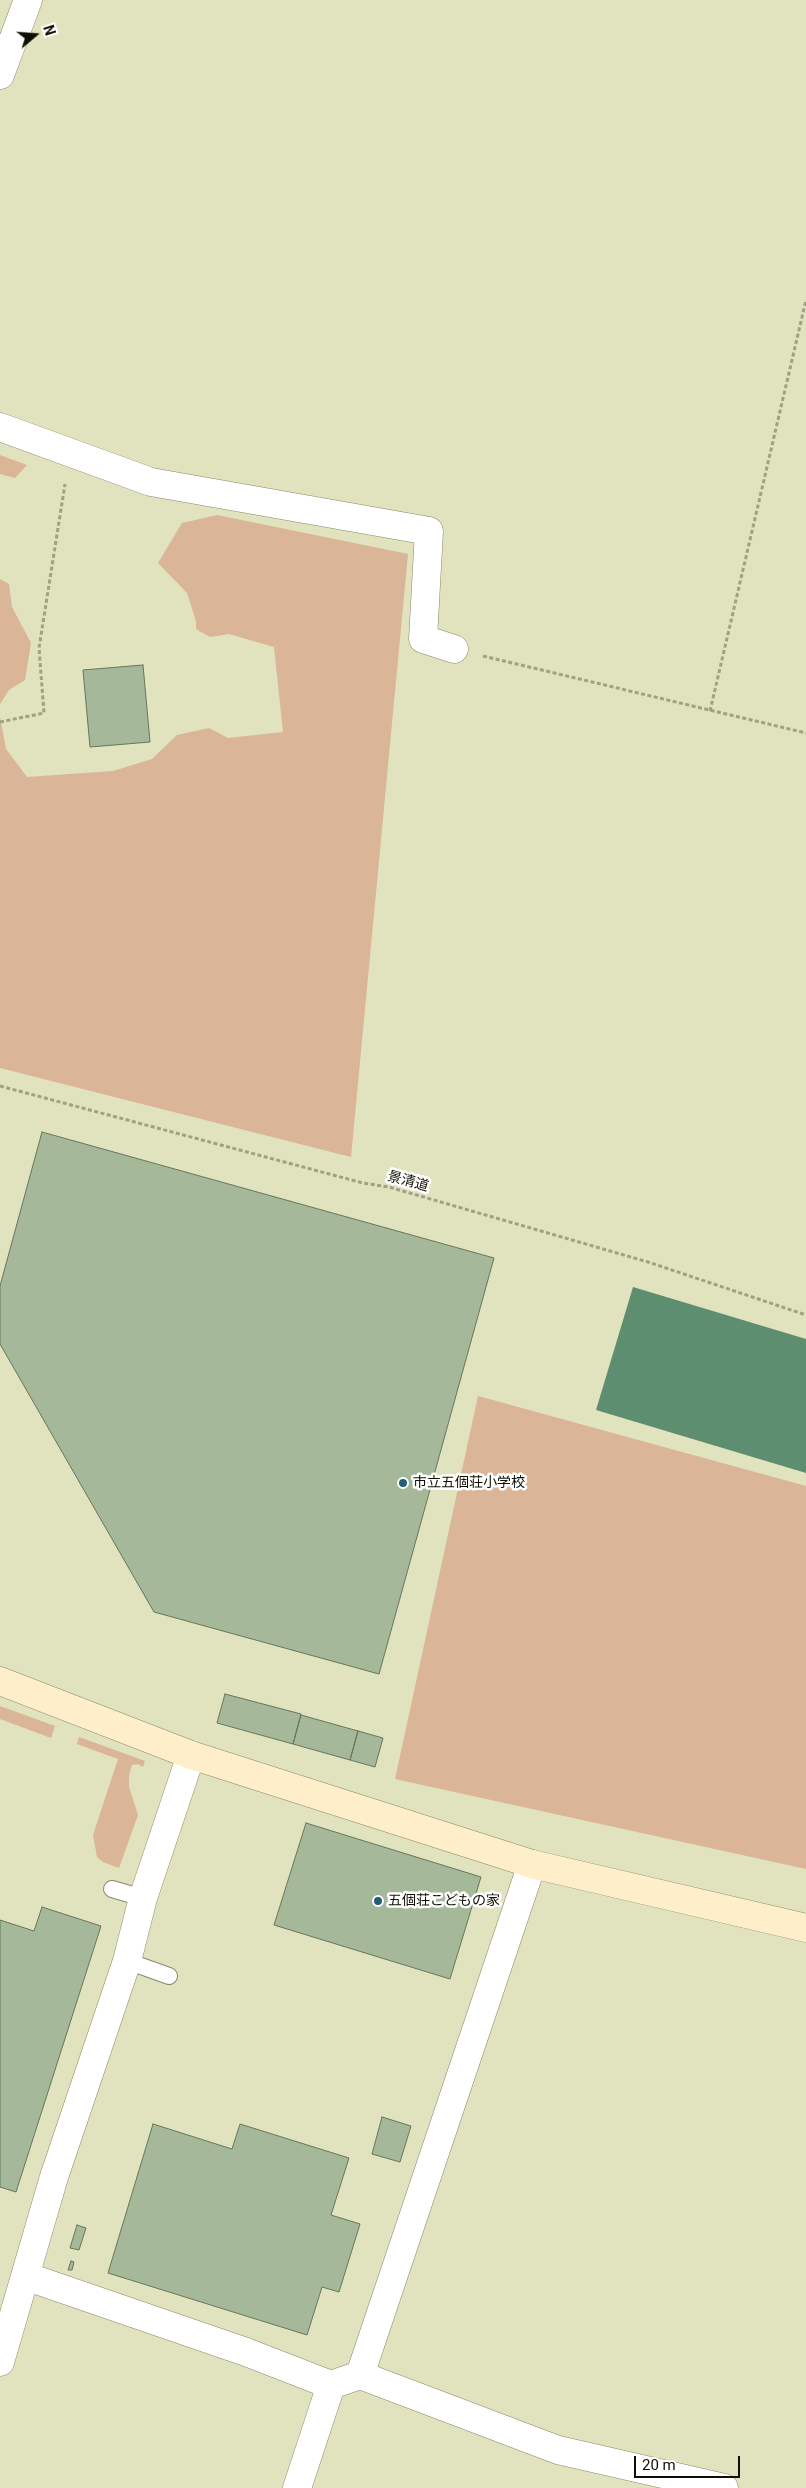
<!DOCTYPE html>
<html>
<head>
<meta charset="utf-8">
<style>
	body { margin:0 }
	#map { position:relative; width:806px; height:2488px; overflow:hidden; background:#e1e2be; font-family:Roboto,sans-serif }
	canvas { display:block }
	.north { position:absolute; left:10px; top:10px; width:50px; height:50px; -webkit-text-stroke:4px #fff; paint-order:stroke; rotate:72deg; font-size:14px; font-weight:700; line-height:20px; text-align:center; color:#0f0f04 }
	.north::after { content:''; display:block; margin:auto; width:18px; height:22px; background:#0f0f04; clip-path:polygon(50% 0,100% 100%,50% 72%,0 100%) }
	.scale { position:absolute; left:634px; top:2456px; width:106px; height:22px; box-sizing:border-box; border:2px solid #0f0f04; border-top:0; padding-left:6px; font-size:15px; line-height:18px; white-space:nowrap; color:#0f0f04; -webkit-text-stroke:4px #fff; paint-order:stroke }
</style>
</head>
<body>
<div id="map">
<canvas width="806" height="2488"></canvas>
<div class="north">N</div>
<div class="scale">20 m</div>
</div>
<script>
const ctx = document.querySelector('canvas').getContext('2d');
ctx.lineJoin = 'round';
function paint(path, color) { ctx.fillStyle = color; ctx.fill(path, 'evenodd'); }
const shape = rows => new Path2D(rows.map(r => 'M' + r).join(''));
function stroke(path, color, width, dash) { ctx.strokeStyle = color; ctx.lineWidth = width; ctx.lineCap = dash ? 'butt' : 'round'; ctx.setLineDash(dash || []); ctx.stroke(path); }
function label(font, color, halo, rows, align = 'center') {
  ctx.font = font + ' Roboto,"Noto Sans JP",sans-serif'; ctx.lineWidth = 5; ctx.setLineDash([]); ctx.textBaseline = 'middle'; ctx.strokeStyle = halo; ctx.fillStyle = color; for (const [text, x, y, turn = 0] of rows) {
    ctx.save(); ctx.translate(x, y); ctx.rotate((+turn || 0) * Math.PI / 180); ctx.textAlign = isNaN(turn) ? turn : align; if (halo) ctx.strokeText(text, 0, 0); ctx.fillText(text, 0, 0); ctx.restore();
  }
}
paint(shape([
	[0,455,27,465,15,478,0,474],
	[217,515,408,554,351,1157,0,1068,0,717,6,749,27,777,113,771,152,759,177,735,209,728,228,738,283,732,274,647,229,634,210,637,196,629,196,621,187,593,158,563,182,523],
	[0,579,9,584,12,607,31,643,25,680,9,690,0,704],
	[478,1396,806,1486,806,1869,395,1779],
	[0,1706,55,1726,51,1738,0,1719],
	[79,1737,145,1761,143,1767,138,1764,132,1765,129,1775,129,1787,138,1815,119,1868,103,1862,97,1857,93,1835,118,1759,77,1744]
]), '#dab597');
paint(shape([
	[633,1287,806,1339,806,1473,596,1410]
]), '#5c8e6f');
const building = shape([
	[143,665,150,742,90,747,83,670,143,665],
	[42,1132,494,1258,379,1674,154,1612,0,1344,0,1286,42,1132],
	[225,1694,301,1714,293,1744,217,1723,225,1694],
	[301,1715,358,1731,350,1760,293,1744,301,1715],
	[358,1731,383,1738,375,1767,350,1760,358,1731],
	[306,1823,481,1877,450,1979,274,1925,306,1823],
	[42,1907,101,1926,16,2192,0,2187,0,1920,34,1931,42,1907],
	[382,2117,411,2126,400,2162,372,2154,382,2117],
	[153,2124,232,2149,240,2124,349,2158,331,2215,360,2224,339,2292,322,2287,307,2335,108,2273,153,2124],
	[77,2225,86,2228,79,2250,70,2248,77,2225],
	[71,2261,74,2262,72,2270,68,2270,71,2261]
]);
paint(building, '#a5b899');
stroke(building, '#66765a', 1);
const lane = shape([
	[112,1889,143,1898],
	[127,1961,169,1976]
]);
const street = shape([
	[0,75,28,0],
	[0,427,151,482,429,531,423,639,454,649],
	[25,2276,246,2352,331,2385,360,2375,558,2450,724,2488],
	[0,2362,54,2177,127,1961,143,1898,191,1755],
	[360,2375,532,1864],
	[297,2488,331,2385]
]);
const secondary = shape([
	[0,1681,191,1755,532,1864,806,1928]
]);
stroke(lane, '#898968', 18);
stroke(street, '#898968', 29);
stroke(secondary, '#898968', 29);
stroke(shape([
	[483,656,806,733],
	[710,711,806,300],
	[0,722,44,713,39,648,65,484],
	[0,1086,363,1183,389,1187,648,1262,806,1315]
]), '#9fa084', 3, [4, 2.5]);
stroke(lane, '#fff', 16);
stroke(street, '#fff', 28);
stroke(secondary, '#feeeca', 28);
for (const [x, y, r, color] of [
	[403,1483,5,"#225e75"],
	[378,1901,5,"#225e75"]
]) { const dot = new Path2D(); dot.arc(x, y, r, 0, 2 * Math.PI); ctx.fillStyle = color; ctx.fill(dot); stroke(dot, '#fff', 2); }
label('14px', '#0f0f04', '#fff', [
	["景清道",408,1182,15]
]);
label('14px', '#0f0f04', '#fff', [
	["市立五個荘小学校",413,1483],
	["五個荘こどもの家",388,1901]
], 'left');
</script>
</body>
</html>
